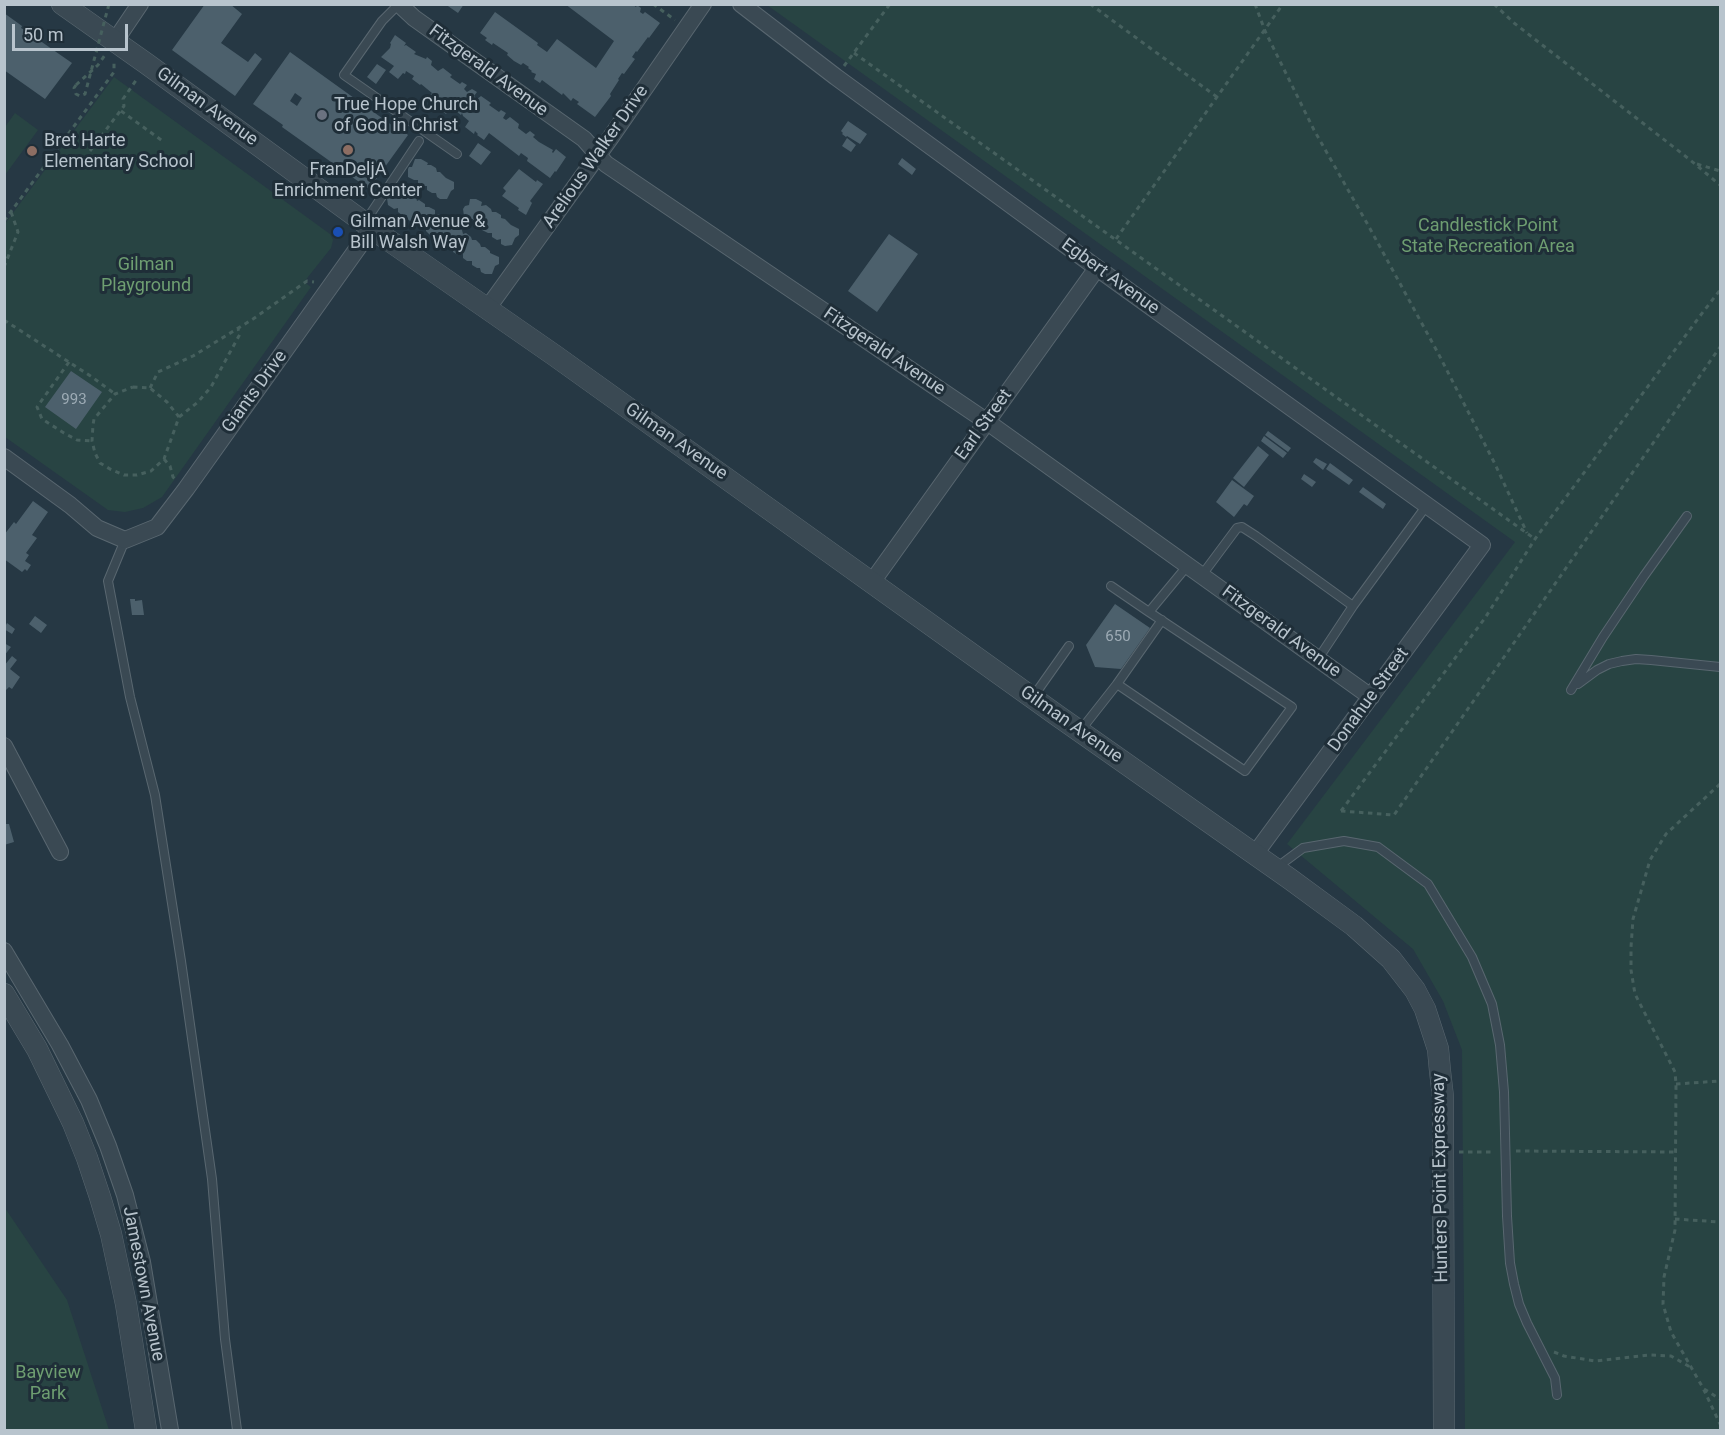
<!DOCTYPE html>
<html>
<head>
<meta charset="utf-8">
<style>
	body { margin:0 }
	#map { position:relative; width:1725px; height:1435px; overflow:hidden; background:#263844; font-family:Roboto,sans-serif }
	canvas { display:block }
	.frame { position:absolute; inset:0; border:6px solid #b8c4cd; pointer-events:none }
	.scale { position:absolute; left:12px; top:24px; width:116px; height:27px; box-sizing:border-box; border:3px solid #b8c4cd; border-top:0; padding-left:8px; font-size:18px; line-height:21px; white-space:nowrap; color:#b8c4cd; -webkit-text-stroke:4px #1f2e38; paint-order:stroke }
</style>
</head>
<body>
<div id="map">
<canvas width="1725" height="1435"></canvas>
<div class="frame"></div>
<div class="scale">50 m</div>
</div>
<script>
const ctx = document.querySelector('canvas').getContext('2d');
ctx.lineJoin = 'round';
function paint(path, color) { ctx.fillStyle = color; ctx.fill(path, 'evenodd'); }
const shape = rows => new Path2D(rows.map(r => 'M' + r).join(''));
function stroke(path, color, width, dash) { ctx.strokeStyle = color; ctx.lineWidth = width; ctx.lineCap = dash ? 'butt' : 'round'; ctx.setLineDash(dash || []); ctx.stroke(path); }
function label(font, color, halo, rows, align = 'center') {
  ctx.font = font + ' Roboto,sans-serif'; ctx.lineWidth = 6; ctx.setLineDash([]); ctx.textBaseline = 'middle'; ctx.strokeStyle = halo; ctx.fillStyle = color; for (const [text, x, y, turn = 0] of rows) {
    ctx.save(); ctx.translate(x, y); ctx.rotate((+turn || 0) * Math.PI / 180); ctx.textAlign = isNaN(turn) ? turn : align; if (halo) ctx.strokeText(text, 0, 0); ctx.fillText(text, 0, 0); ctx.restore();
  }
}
paint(shape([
	[767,5,1720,5,1720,1430,1465,1430,1462,1050,1443,1001,1413,949,1287,844,1515,542],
	[114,77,330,234,333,240,331,248,304,282,311,287,162,497,143,508,125,512,108,510,5,437,4,225],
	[15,113,38,130,5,175,5,127],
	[5,1208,67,1300,109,1430,5,1430]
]), '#284443');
paint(shape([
	[205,4,230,4,242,14,221,43,248,62,255,53,262,59,235,96,172,50],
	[445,4,464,4,458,13],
	[565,4,632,4,636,7,637,5,641,8,640,12,643,14,645,12,660,23,649,38,648,37,637,52,636,51,632,57,635,59,624,74,622,73,618,79,619,80,610,94,611,96,595,117,577,104,579,102,573,98,571,101,563,93,562,95,542,80,540,83,534,79,536,74,531,72,532,71,528,68,529,67,523,63,521,65,514,61,507,55,508,53,493,43,492,45,485,40,487,38,480,33,495,12,538,43,537,45,547,52,557,39,596,68,614,41],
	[4,13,22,26,21,28,26,31,72,63,45,99,4,70],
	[395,35,406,43,404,46,406,45,416,52,414,54,426,59,427,57,432,61,431,65,438,71,443,68,452,75,450,77,460,84,462,82,467,85,464,89,467,92,472,89,477,92,474,96,477,99,481,96,491,103,489,105,499,112,501,110,506,113,503,118,506,120,510,117,519,124,518,128,526,134,530,131,535,135,533,137,539,142,553,150,552,152,553,153,556,149,566,157,556,172,555,171,550,178,527,161,528,158,521,153,519,156,489,133,484,140,477,135,478,134,475,131,474,134,465,127,469,121,463,116,462,113,461,115,453,109,454,108,451,106,446,114,438,108,440,106,436,103,435,106,426,100,432,93,421,84,420,85,412,79,414,76,406,71,405,74,403,73,398,79,389,72,394,66,381,57,390,48,391,44,390,43],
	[290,52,400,131,401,129,408,135,369,189,282,127,283,125,253,104],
	[295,93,302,98,297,106,290,101],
	[377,64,386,70,376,84,367,77],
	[848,121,867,134,860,144,847,136,846,137,842,134,843,133,841,131],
	[847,138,856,145,851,152,842,146],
	[478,143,491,152,481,165,469,156],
	[902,158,916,169,912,175,898,164],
	[415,159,421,159,428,163,427,165,431,165,436,168,437,172,440,172,446,178,454,182,454,189,451,191,447,199,440,199,437,197,436,193,432,193,427,190,427,186,423,186,418,183,418,180,414,180,408,177,408,169,409,167,412,167],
	[519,169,536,182,537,180,543,184,530,201,532,203,526,215,518,210,519,208,502,196,506,191,503,188],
	[401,187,408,191,407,194,410,193,416,197,417,201,419,200,425,204,425,207,429,207,435,210,435,214,438,214,443,217,444,221,448,221,453,227,457,227,462,230,463,234,466,233,471,237,472,240,476,240,480,244,481,247,485,247,490,251,490,253,499,257,499,264,495,266,492,274,485,274,481,272,480,268,477,268,472,265,472,261,467,261,463,258,463,254,458,255,453,252,453,248,449,248,445,245,444,241,439,241,435,239,434,234,430,235,426,231,426,228,421,228,417,225,416,221,412,222,407,219,407,215,403,216,398,212,398,208,394,209,388,205,387,198,393,194,392,191,394,188],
	[470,199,476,199,482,202,481,206,486,205,491,209,492,212,496,212,501,215,501,218,505,219,511,225,519,229,519,235,515,238,512,245,505,246,501,244,501,239,497,240,492,237,492,233,488,233,482,230,482,225,478,226,473,224,473,219,478,211,473,219,469,219,464,216,463,209,465,206,469,205],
	[889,234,918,254,877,312,848,291],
	[71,371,102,392,76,429,45,407],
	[1268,431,1291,448,1288,452,1265,435],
	[1264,436,1287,453,1283,458,1261,441],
	[1258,446,1269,455,1244,487,1233,478],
	[1316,458,1327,464,1323,470,1313,462],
	[1330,463,1353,480,1349,485,1326,469],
	[1304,474,1316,482,1312,487,1301,479],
	[1232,480,1254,496,1247,506,1244,504,1234,517,1216,502],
	[1363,487,1386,504,1383,509,1359,492],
	[33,501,48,512,32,535,37,538,26,553,29,555,25,561,31,565,27,571,25,569,22,572,4,559,4,535,14,522,16,524],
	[130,599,135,599,135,601,142,600,144,615,132,615],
	[1115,604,1150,628,1121,669,1095,667,1086,645],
	[35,616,47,625,41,633,29,624],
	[7,623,15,629,12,634,4,629],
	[4,643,11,647,4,656],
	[12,656,17,660,10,669,20,677,12,689,9,687,6,690,4,689,4,666],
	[5,819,6,824,9,824,14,842,4,845]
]), '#4c606c');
const service = shape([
	[398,5,382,21,344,75,457,154],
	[365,222,419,141],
	[125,540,108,581,130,697,155,795,181,961,212,1179,225,1339,237,1430],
	[1202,575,1237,528,1242,527,1256,536,1353,606,1318,659],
	[1111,586,1149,612,1188,565],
	[1353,606,1427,505],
	[1117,684,1162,620],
	[1578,684,1597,670,1609,664,1622,661,1636,659,1651,660,1720,667],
	[1571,690,1603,637,1644,576,1687,516],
	[1033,697,1069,646],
	[1080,731,1117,684,1245,771,1292,707,1149,612],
	[1276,868,1303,848,1344,841,1378,847,1428,884,1472,957,1492,1004,1500,1045,1504,1092,1507,1216,1510,1263,1514,1284,1519,1304,1527,1323,1555,1378,1557,1395]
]);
const minor = shape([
	[399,4,414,18,584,139,606,164,986,421,1371,697],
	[741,4,836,77,1097,268,1482,545,1255,854],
	[115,41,140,4],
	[487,309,611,137,703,4],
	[4,457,70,505,97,528,125,540,157,527,186,489,372,228],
	[872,582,1097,268],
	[4,746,60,852],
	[4,951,60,1045,89,1100,108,1146,125,1195,142,1262,170,1430]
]);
const tertiary = shape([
	[62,4,147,64,384,237,554,355,1058,716,1290,879,1354,926,1391,959,1415,990,1425,1009,1438,1049,1440,1071,1443,1097,1443,1152,1444,1430],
	[4,994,37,1049,73,1123,87,1158,100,1197,111,1234,126,1304,146,1430]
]);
stroke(service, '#596770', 10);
stroke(minor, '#596770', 18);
stroke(tertiary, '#596770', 22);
stroke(shape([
	[653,4,675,20],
	[1090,4,1217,97],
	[1255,4,1265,31,1314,130,1368,225,1438,353,1495,464,1527,533],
	[1494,4,1514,23,1689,159,1720,185],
	[854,53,1535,539],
	[844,66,890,4],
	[76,85,98,65,105,55],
	[121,111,164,142],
	[90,151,124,106,123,99,137,79],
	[1697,164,1720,171],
	[4,221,114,72,114,61],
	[1116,239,1283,4],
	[4,267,18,232,11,212],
	[4,320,92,377,115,394],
	[69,362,37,407,42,419,64,433,77,440,92,441],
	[133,387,150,388,167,402,179,417,164,459,151,471,137,475,124,475,110,469,100,463,95,453,92,441,93,425,94,419,115,394,133,387],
	[150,388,158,372,193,356,253,319,307,281,314,282],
	[179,417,198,402,211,387,240,334,238,329],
	[164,459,170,466,173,477,176,480],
	[1720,784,1666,834,1650,860,1633,919,1631,947,1631,970,1635,994,1675,1072,1676,1084,1675,1230,1664,1277,1663,1304,1671,1332,1703,1388,1720,1424],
	[1341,811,1485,618,1535,539,1700,316,1720,290],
	[1341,811,1394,815,1720,347],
	[1676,1084,1720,1081],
	[1516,1151,1676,1152],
	[1459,1152,1494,1152],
	[1675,1219,1720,1222],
	[1554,1352,1564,1356,1595,1361,1650,1355,1671,1356,1690,1367],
	[1704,1389,1720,1399]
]), '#46605e', 3, [4.5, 4.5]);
stroke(service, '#3a4953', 8);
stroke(minor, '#3a4953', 16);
stroke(tertiary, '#3a4953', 21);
stroke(shape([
	[76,85,74,88,76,94,80,96,85,94,109,4]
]), '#46605e', 3, [4.5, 4.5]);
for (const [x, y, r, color] of [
	[322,115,6,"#6b7280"],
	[348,150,6,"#8d6e63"],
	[32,151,6,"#8d6e63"],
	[338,232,6,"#1a4fb4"]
]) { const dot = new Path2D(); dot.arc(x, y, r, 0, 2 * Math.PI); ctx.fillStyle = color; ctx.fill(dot); stroke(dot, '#1f2e38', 2); }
label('15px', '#9dabb5', null, [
	["993",74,400],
	["650",1118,637]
]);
label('18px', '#b8c4cd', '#1f2e38', [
	["Fitzgerald Avenue",488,71,36],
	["Gilman Avenue",207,107,36],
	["Arelious Walker Drive",596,157,-55],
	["Egbert Avenue",1110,277,36],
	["Fitzgerald Avenue",884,352,34],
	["Giants Drive",255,392,-54],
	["Earl Street",984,425,-54],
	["Gilman Avenue",676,442,35],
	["Fitzgerald Avenue",1281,632,36],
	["Donahue Street",1369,700,-54],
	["Gilman Avenue",1071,725,35],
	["Hunters Point Expressway",1441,1178,-91],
	["Jamestown Avenue",143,1284,79]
]);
label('18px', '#b8c4cd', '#1f2e38', [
	["True Hope Church",334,105],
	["of God in Christ",334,126],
	["Bret Harte",44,141],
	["Elementary School",44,162],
	["FranDeljA",348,170,"center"],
	["Enrichment Center",348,191,"center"],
	["Gilman Avenue &",350,222],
	["Bill Walsh Way",350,243]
], 'left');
label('18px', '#6e9e71', '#1f2e38', [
	["Candlestick Point",1488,226],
	["State Recreation Area",1488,247],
	["Gilman",146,265],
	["Playground",146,286],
	["Bayview",48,1373],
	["Park",48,1394]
]);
</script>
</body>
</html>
